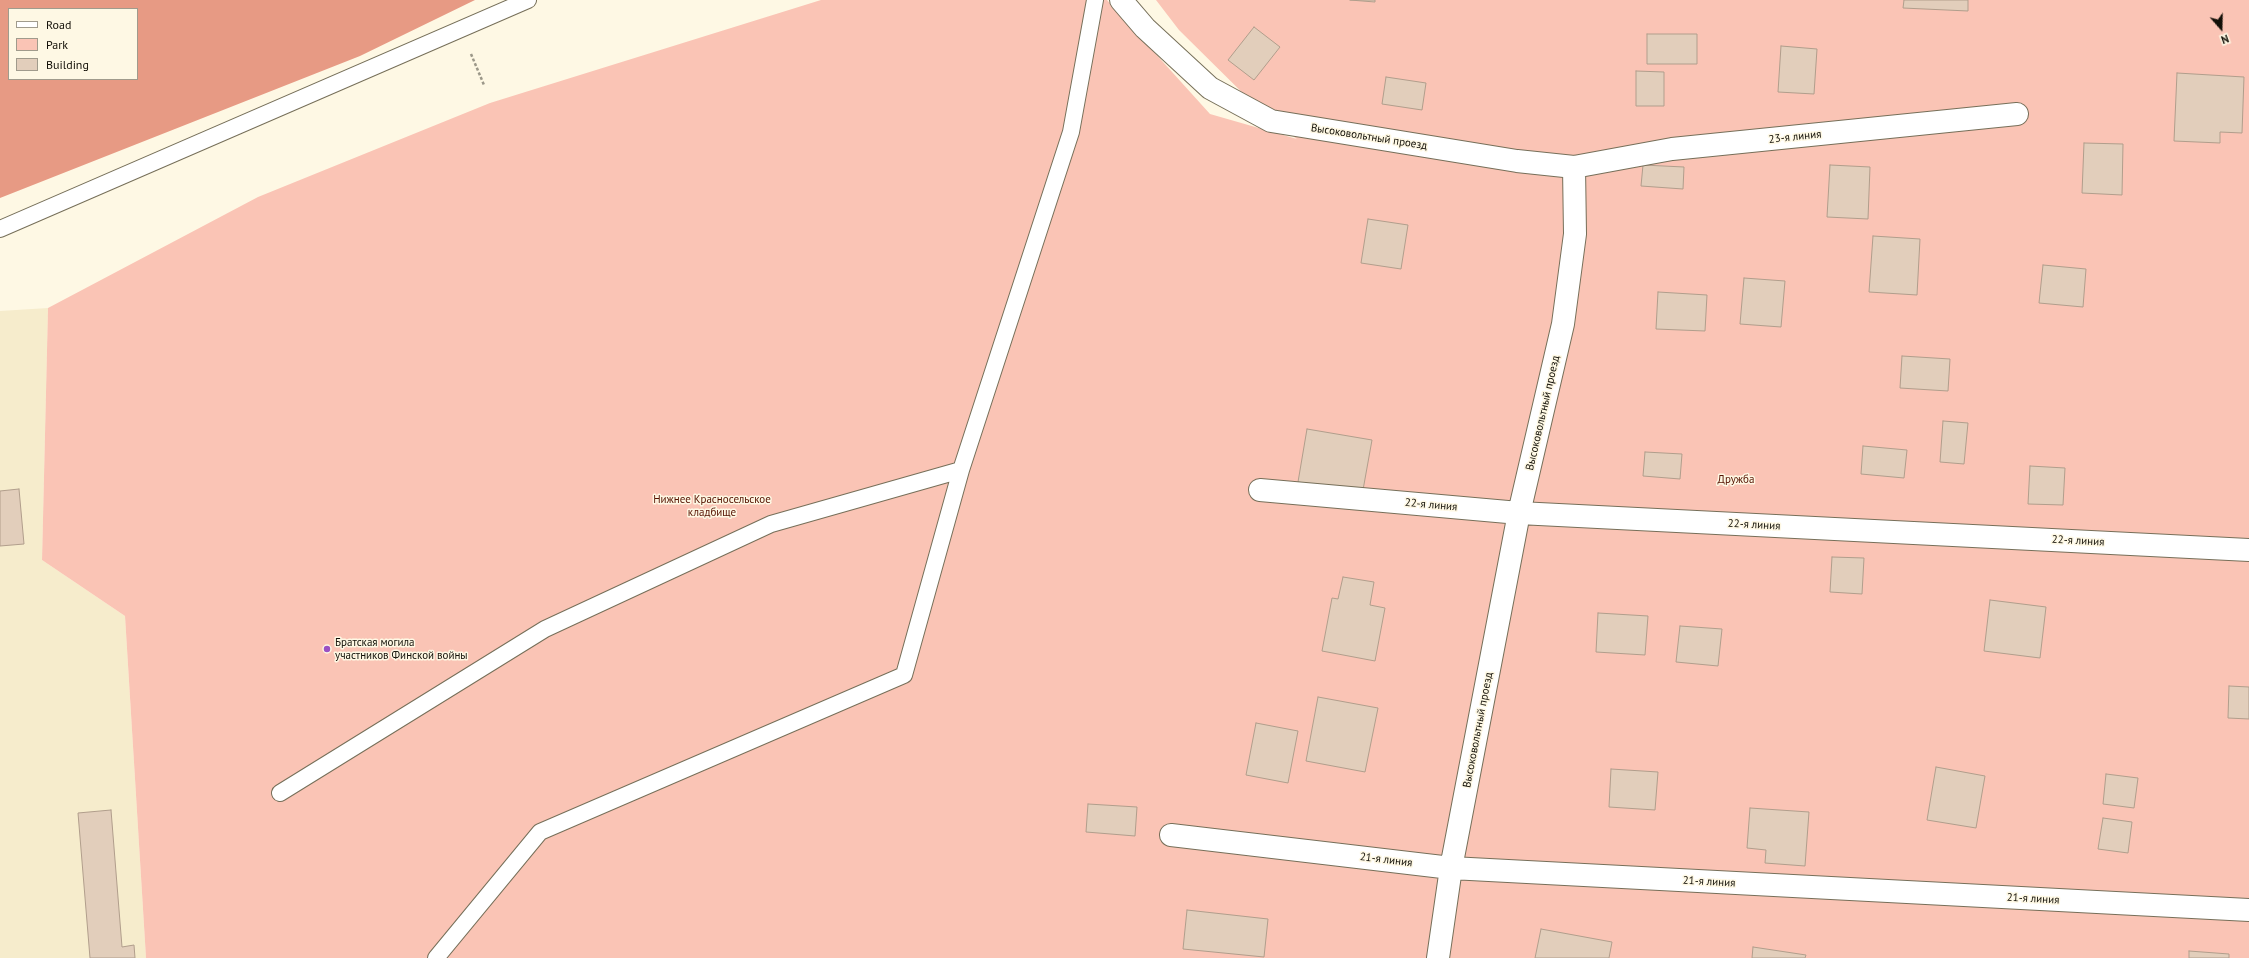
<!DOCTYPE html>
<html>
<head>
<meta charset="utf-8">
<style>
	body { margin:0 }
	#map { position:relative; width:2249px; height:958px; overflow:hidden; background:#fef8e4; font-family:"PT Sans",sans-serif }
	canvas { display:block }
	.legend { position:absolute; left:8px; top:8px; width:130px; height:72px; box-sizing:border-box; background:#fef8e4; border:1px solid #a09b8c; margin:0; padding:5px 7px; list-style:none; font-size:12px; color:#120f07 }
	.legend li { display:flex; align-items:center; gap:8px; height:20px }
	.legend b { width:20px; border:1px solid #a09b8c }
	.north { position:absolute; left:2201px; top:8px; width:40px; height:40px; -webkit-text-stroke:3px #fef8e4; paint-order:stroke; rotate:160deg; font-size:11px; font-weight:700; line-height:16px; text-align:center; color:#120f07 }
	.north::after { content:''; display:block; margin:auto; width:14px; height:18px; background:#120f07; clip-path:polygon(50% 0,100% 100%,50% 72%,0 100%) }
</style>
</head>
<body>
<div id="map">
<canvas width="2249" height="958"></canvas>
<ul class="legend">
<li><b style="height:5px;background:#fff"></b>Road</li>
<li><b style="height:11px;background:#fac4b5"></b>Park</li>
<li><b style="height:11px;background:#e2cebb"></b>Building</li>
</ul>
<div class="north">N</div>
</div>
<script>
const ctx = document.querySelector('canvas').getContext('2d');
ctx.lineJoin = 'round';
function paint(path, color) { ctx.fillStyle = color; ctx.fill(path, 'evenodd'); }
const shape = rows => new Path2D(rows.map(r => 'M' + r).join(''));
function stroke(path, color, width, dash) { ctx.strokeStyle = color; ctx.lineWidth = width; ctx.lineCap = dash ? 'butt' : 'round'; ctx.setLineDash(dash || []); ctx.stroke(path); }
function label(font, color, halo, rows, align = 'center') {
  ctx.font = font + ' "PT Sans",sans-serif'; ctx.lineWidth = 3; ctx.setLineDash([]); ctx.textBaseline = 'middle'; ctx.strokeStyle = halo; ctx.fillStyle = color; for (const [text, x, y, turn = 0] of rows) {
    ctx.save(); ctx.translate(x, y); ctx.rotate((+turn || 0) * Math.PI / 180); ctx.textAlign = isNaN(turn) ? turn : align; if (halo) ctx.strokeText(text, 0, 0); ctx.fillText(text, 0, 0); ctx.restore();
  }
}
paint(shape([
	[48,308,42,560,125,616,146,958,0,958,0,311]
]), '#f6eccc');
paint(shape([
	[821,0,1107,0,1210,114,1297,139,1271,121,1179,30,1156,0,2249,0,2249,958,146,958,125,616,42,560,48,308,258,197,490,103]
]), '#fac4b5');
paint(shape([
	[0,0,475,0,360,56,0,198],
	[9,9,137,9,137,79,9,79]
]), '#e79a84');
const building = shape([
	[1350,0,1375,0,1375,2,1350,0],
	[1904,0,1968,0,1968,11,1903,8,1904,0],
	[1254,27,1280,47,1254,80,1228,60,1254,27],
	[1647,34,1697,34,1697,64,1647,64,1647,34],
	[1781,46,1817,49,1814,94,1778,92,1781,46],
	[1636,71,1664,72,1664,106,1636,106,1636,71],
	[2177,73,2244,77,2242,133,2220,132,2220,143,2174,141,2177,73],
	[1386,77,1426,83,1422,110,1382,104,1386,77],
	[2084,143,2123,144,2122,195,2082,193,2084,143],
	[1643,165,1684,167,1683,189,1641,186,1643,165],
	[1830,165,1870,167,1868,219,1827,217,1830,165],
	[1368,219,1408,225,1401,269,1361,263,1368,219],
	[1873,236,1920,239,1917,295,1869,292,1873,236],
	[2043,265,2086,269,2083,307,2039,303,2043,265],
	[1744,278,1785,281,1781,327,1740,324,1744,278],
	[1658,292,1707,295,1705,331,1656,329,1658,292],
	[1902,356,1950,359,1948,391,1900,388,1902,356],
	[1943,421,1968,423,1964,464,1940,462,1943,421],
	[1307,429,1372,440,1363,490,1346,490,1298,482,1307,429],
	[1863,446,1907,450,1904,478,1861,474,1863,446],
	[1645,452,1682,454,1680,479,1643,476,1645,452],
	[2030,466,2065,468,2063,505,2028,504,2030,466],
	[19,489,24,544,0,546,0,491,19,489],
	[1832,557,1864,558,1862,594,1830,592,1832,557],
	[1343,577,1374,582,1370,605,1385,608,1375,661,1322,651,1332,598,1338,599,1343,577],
	[1990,600,2046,607,2040,658,1984,651,1990,600],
	[1598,613,1648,616,1645,655,1596,652,1598,613],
	[1680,626,1722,629,1718,666,1676,662,1680,626],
	[2229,686,2249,687,2249,719,2228,718,2229,686],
	[1318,697,1378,708,1365,772,1306,761,1318,697],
	[1256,723,1298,731,1288,783,1246,775,1256,723],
	[1936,767,1985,776,1976,828,1927,820,1936,767],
	[1611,769,1658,772,1655,810,1609,807,1611,769],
	[2106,774,2138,778,2134,808,2103,804,2106,774],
	[1088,804,1137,807,1135,836,1086,832,1088,804],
	[1750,808,1809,812,1805,866,1765,863,1766,850,1747,848,1750,808],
	[111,810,122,947,134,945,135,958,90,958,78,813,111,810],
	[2103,818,2132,822,2128,853,2098,849,2103,818],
	[1187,910,1268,919,1264,957,1183,949,1187,910],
	[1541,929,1612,942,1609,958,1535,958,1541,929],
	[1753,947,1806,955,1805,958,1752,958,1753,947],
	[2189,951,2229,954,2229,958,2189,958,2189,951]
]);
paint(building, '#e2cebb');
stroke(building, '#b19e8c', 1);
const service = shape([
	[0,229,528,0],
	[280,793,545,629,771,524,961,470],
	[436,958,540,832,904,675,961,470,1071,132,1095,0]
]);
const minor = shape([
	[1121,0,1145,28,1210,88,1271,121,1517,161,1574,167,1672,149,2017,114],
	[1260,490,1519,513,2249,550],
	[1171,835,1451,868,2249,910],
	[1438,958,1451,868,1519,513,1563,324,1575,234,1574,167]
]);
stroke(service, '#766f59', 18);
stroke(minor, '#766f59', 24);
stroke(shape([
	[471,54,484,85]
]), '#9c9889', 2.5, [3, 2]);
stroke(service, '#fff', 16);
stroke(minor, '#fff', 22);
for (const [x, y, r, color] of [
	[327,649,4,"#9a51c4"]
]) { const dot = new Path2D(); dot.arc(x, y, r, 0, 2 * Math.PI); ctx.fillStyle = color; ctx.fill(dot); stroke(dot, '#fef8e4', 1.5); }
label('11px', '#120f07', '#fef8e4', [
	["Высоковольтный проезд",1369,137,9],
	["23-я линия",1795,137,-6],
	["Высоковольтный проезд",1543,413,-77],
	["22-я линия",1431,505,5],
	["22-я линия",1754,525,3],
	["22-я линия",2078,541,3],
	["Высоковольтный проезд",1478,730,-79],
	["21-я линия",1386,860,7],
	["21-я линия",1709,882,3],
	["21-я линия",2033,899,3]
]);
label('11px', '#551200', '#fef8e4', [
	["Дружба",1736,480],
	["Нижнее Красносельское",712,500],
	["кладбище",712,513]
]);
label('11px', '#120f07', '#fef8e4', [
	["Братская могила",335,643],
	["участников Финской войны",335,656]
], 'left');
</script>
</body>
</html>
